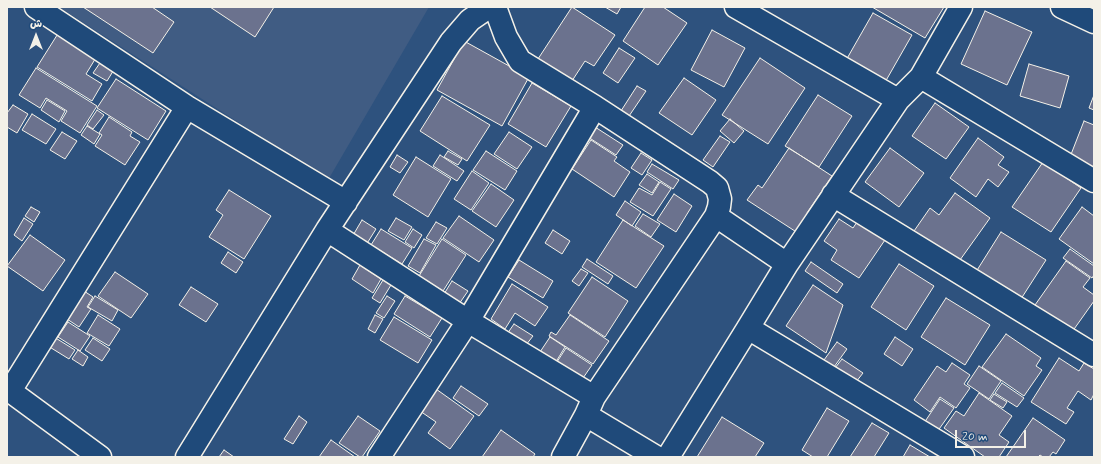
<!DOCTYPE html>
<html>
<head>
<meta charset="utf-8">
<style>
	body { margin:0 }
	#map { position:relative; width:1101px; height:464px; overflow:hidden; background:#2e527e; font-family:Mynerve,"Playpen Sans Arabic",sans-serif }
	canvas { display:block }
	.frame { position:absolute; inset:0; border:8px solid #f4f1e8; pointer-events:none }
	.north { position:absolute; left:16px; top:16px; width:40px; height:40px; -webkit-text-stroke:3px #1f4a7a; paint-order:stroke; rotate:0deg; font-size:11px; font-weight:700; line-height:16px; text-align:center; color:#f4f1e8 }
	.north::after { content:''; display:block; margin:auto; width:14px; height:18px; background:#f4f1e8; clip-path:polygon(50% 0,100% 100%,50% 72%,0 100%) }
	.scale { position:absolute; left:955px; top:430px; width:71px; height:18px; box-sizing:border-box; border:2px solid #f4f1e8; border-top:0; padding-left:5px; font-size:12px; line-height:14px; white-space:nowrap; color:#f4f1e8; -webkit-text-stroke:3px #1f4a7a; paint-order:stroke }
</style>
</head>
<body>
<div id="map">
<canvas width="1101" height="464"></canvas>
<div class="frame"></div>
<div class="north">ش</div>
<div class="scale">20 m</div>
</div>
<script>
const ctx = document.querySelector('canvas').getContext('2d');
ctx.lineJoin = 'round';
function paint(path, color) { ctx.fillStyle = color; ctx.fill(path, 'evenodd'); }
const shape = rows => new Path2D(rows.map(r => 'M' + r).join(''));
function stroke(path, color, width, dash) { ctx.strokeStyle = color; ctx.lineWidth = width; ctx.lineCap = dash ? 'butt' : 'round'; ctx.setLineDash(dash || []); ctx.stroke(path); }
paint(shape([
	[59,7,429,7,328,180]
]), '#405c83');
const building = shape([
	[83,7,152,7,174,22,153,53,83,7],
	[210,7,274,7,255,37,210,7],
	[572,7,615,35,594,66,585,61,570,84,536,62,572,7],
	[605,7,621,7,617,14,605,7],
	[645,7,663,7,687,23,658,65,623,41,645,7],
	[872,7,944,7,925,38,872,7],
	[985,11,1032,32,1007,85,961,64,985,11],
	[873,13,912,35,884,84,845,62,873,13],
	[712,30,745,48,724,87,691,70,712,30],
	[59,32,97,56,86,74,102,84,92,101,37,67,59,32],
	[464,41,529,77,502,126,437,90,464,41],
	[619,48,635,58,618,83,603,73,619,48],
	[760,58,805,88,768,144,722,115,760,58],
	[102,60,115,68,107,81,93,73,102,60],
	[1029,64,1069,76,1060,108,1020,96,1029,64],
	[36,68,97,106,80,133,61,121,67,111,46,98,40,108,19,95,36,68],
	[684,78,716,100,692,135,659,113,684,78],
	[116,79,166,111,148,140,97,108,116,79],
	[532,83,571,106,546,147,508,124,532,83],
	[637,86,646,91,627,119,619,114,637,86],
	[818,95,852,116,819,167,785,146,818,95],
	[1094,95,1094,110,1089,108,1094,95],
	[442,96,490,125,467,161,420,131,442,96],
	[47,100,65,111,59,122,41,110,47,100],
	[935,103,969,127,946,159,912,136,935,103],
	[13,105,28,114,17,133,7,127,7,113,13,105],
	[97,110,104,115,93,129,87,125,97,110],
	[32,114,56,129,46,144,22,130,32,114],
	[109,117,132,132,130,136,140,142,125,165,95,146,102,135,99,133,109,117],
	[730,119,744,131,734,143,720,131,730,119],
	[1084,121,1094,125,1094,167,1070,157,1084,121],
	[87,126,100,134,94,144,81,135,87,126],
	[595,127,623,145,616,155,588,137,595,127],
	[62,132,77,141,65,159,50,150,62,132],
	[509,132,532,147,517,169,494,154,509,132],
	[720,136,730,142,713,167,703,160,720,136],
	[978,138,1004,157,998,165,1009,172,998,187,988,179,976,197,950,178,978,138],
	[591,140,617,157,614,161,630,172,614,197,572,169,591,140],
	[789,148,832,176,807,213,812,217,801,235,747,200,758,185,762,188,789,148],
	[890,148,924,173,899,207,865,182,890,148],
	[448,151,462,159,458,165,444,157,448,151],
	[486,151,517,171,505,190,473,170,486,151],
	[641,153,652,160,642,175,631,168,641,153],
	[397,155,408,162,400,173,390,167,397,155],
	[440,155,464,171,457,181,433,166,440,155],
	[416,157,451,179,428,217,393,195,416,157],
	[1043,162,1081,188,1051,232,1012,207,1043,162],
	[652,164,679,180,673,189,647,172,652,164],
	[472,171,489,183,471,210,454,199,472,171],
	[647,174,659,182,652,193,639,185,647,174],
	[660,182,671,189,653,216,630,202,639,188,652,195,660,182],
	[491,184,514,200,496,227,472,211,491,184],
	[229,190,271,216,244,259,209,237,223,215,216,210,229,190],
	[955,193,990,218,960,260,953,255,949,260,924,243,926,239,914,231,930,208,939,215,955,193],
	[674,194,692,206,676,232,657,220,674,194],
	[625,201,641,212,632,226,616,215,625,201],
	[31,207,40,212,34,222,25,216,31,207],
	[1082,207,1094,216,1094,264,1059,239,1082,207],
	[643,214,660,224,651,237,635,226,643,214],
	[459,216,494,240,479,262,443,238,459,216],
	[24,218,33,224,22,241,14,235,24,218],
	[396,218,412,227,404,240,388,231,396,218],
	[839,219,853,228,859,219,887,237,859,278,831,260,837,250,824,241,839,219],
	[362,220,376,229,366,245,352,237,362,220],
	[623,220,664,246,636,288,596,262,623,220],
	[436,222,447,228,437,244,426,238,436,222],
	[381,229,412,248,402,264,371,245,381,229],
	[413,229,422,235,414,248,405,242,413,229],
	[553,230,570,241,562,254,545,243,553,230],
	[1001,232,1046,260,1019,302,974,275,1001,232],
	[30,235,65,260,43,291,7,266,30,235],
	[424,239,436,245,420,273,408,266,424,239],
	[442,239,466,255,443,291,419,276,442,239],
	[1070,249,1094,266,1094,275,1092,278,1063,258,1070,249],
	[228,252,243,262,236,273,221,263,228,252],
	[587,259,613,276,608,284,582,267,587,259],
	[519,260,553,281,543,298,508,277,519,260],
	[1066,261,1090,278,1083,287,1094,295,1094,301,1072,332,1035,305,1066,261],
	[811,262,843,284,837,293,805,271,811,262],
	[899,264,934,286,906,330,871,307,899,264],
	[360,265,381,279,373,293,352,279,360,265],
	[581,269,588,273,579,286,572,281,581,269],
	[115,272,148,294,131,318,98,296,115,272],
	[592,277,628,301,605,337,568,313,592,277],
	[383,280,391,285,380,303,372,298,383,280],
	[452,281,468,291,459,304,444,294,452,281],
	[512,284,548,307,535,326,515,313,505,329,491,319,512,284],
	[813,285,843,305,826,353,786,326,813,285],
	[191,287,218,304,206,322,179,305,191,287],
	[84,291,93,297,87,307,91,309,79,327,67,319,84,291],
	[95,296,118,310,112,321,88,307,95,296],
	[387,296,395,301,384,318,376,313,387,296],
	[405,296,442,318,430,337,394,314,405,296],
	[946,298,990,325,965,365,921,337,946,298],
	[98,315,120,329,109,346,87,333,98,315],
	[375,315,383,319,375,333,368,329,375,315],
	[570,315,609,341,593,364,549,336,551,332,556,335,570,315],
	[394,317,432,340,418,363,380,340,394,317],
	[68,322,90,336,80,351,58,337,68,322],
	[514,324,533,336,526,345,507,334,514,324],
	[1006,334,1041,358,1036,366,1042,370,1024,396,982,367,1006,334],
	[54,337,75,350,69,359,48,346,54,337],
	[550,337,565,347,554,365,538,355,550,337],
	[895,337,913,349,902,366,884,354,895,337],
	[93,338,110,349,102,361,85,350,93,338],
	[837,342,847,349,834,367,824,360,837,342],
	[566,348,592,365,581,381,555,365,566,348],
	[78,350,88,357,83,366,72,359,78,350],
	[1059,358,1079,371,1084,363,1094,369,1094,394,1091,400,1078,391,1067,408,1074,412,1066,424,1031,402,1059,358],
	[842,359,863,373,856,382,835,368,842,359],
	[952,363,970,375,964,384,970,388,956,408,940,397,930,412,914,400,937,366,946,372,952,363],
	[979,366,1001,381,989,399,967,384,979,366],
	[1002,383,1024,398,1017,407,995,393,1002,383],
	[461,386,488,404,479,416,453,398,461,386],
	[436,389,474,416,450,449,428,433,436,422,420,411,436,389],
	[979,393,1012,416,999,435,1009,442,999,457,985,457,944,428,956,411,964,416,979,393],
	[994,394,1007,402,1003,408,990,400,994,394],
	[940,399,954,408,937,432,924,423,940,399],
	[827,408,849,421,827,457,813,457,802,450,827,408],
	[299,416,307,422,293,444,284,439,299,416],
	[358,416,380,431,362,457,360,457,339,443,358,416],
	[722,417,764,443,755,457,697,457,722,417],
	[1033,418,1065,440,1056,454,1053,452,1049,457,1043,457,1040,455,1038,457,1006,457,1033,418],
	[872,423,889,433,874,457,850,457,872,423],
	[501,430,535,454,533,457,482,457,501,430],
	[331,440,355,457,319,457,331,440],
	[910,445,930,457,903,457,910,445],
	[224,450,234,457,219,457,224,450]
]);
paint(building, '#6b728e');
stroke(building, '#f4f1e8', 1);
const minor = shape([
	[36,7,187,107,346,202],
	[495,7,506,37,520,61,595,107,710,182,717,188,720,199,719,207,716,216,787,264],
	[736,7,898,100],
	[921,77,1094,181],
	[833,195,1094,355],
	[327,230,468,321,594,397],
	[748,328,963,457],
	[7,386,10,391,100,457],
	[10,391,187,107],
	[586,415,656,457],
	[187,457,327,230,451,42,470,20,489,7],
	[379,457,468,321,595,107],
	[563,457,586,415,594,397,716,216],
	[668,457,748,328,787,264,898,100,921,77,961,7]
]);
const major = shape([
	[1062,7,1094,22]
]);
stroke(minor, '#f4f1e8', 25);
stroke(major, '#f4f1e8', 25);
stroke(minor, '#1f4a7a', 22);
stroke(major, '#1f4a7a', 22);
</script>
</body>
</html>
